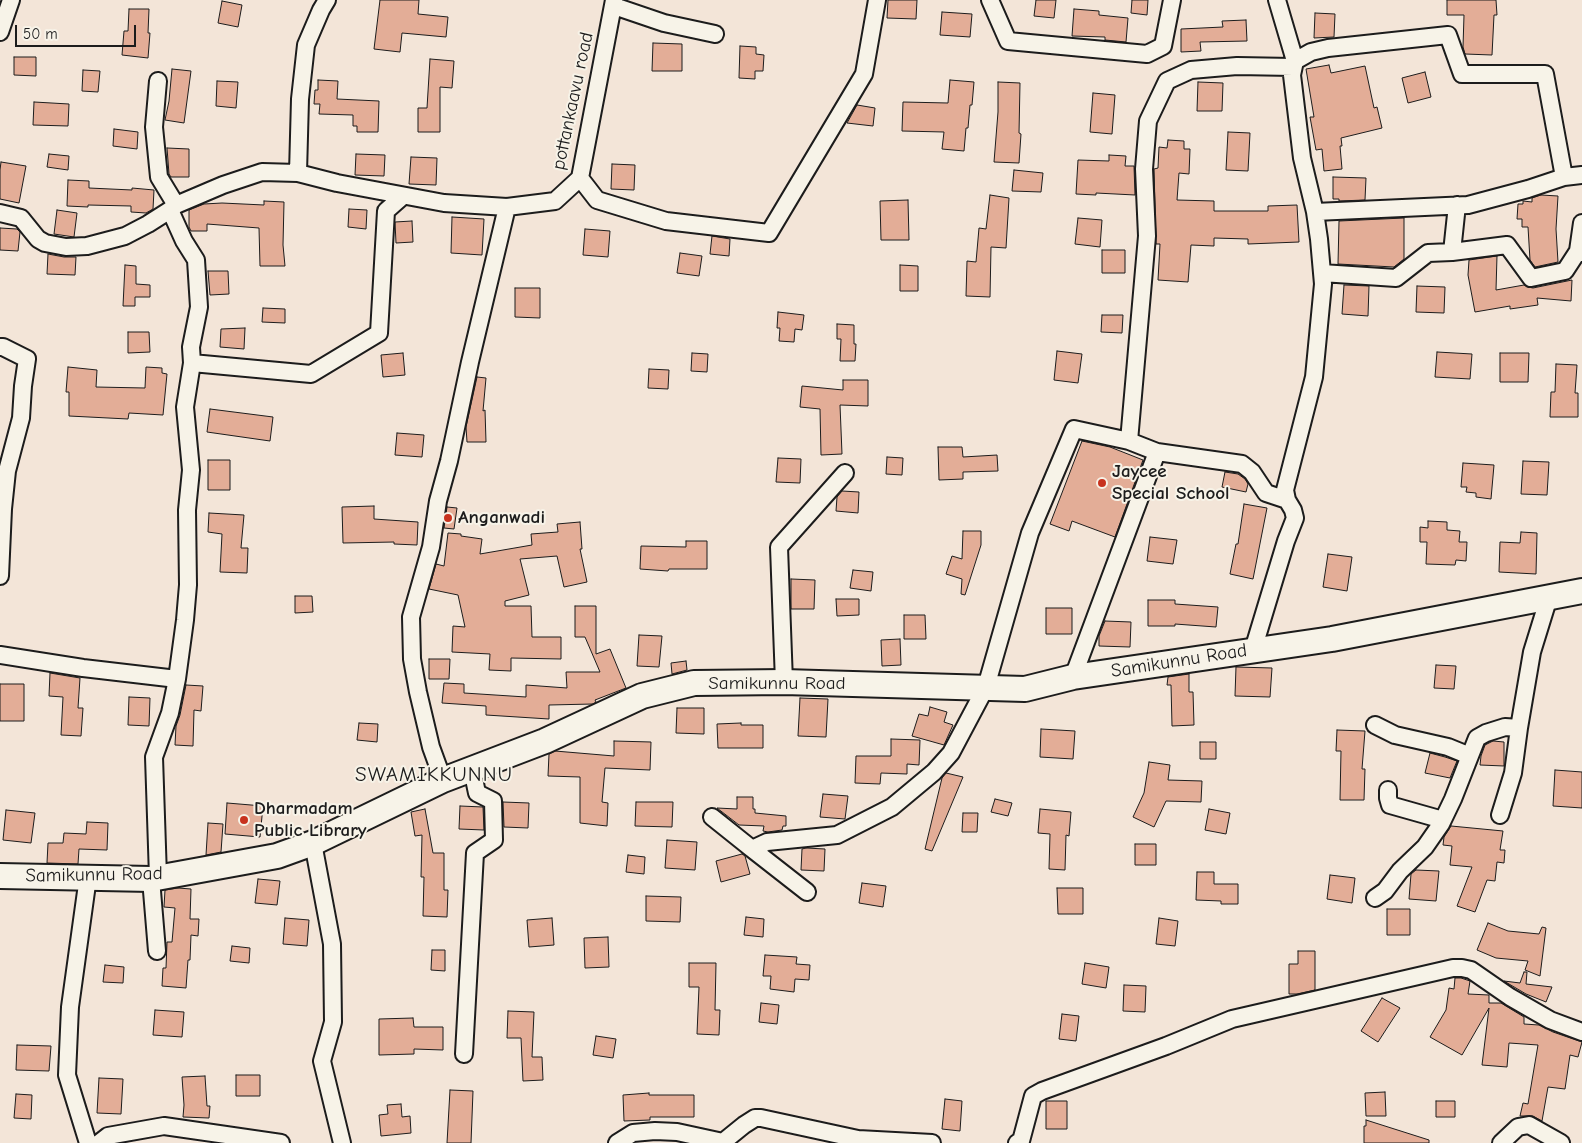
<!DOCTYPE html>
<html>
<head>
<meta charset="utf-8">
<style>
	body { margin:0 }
	#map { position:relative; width:1582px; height:1143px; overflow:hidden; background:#f3e5d8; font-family:"Comic Neue",sans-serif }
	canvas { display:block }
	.scale { position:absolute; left:15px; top:25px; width:121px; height:22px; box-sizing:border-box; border:2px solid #1c1c1c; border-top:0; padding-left:6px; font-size:15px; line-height:18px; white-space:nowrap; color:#1c1c1c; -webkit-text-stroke:4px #f7f3e8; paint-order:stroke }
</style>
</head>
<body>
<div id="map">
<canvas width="1582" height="1143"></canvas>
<div class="scale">50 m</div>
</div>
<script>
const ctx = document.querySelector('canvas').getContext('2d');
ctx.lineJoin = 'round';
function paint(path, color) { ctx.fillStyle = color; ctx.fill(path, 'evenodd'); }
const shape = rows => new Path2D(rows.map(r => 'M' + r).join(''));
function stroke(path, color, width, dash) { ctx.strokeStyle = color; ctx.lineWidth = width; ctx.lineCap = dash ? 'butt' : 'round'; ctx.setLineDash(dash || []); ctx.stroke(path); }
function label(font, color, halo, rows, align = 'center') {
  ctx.font = font + ' "Comic Neue",sans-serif'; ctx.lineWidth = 4; ctx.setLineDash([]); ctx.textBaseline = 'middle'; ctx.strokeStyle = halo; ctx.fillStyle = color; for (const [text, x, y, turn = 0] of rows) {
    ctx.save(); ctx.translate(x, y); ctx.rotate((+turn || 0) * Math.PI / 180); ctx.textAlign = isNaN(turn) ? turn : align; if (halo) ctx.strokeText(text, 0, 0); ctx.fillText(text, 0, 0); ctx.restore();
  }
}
const building = shape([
	[380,0,419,0,418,14,448,17,446,37,402,33,400,52,374,49,380,0],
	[888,0,917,0,916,19,887,18,888,0],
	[1036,0,1056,0,1054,18,1034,16,1036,0],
	[1132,0,1148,0,1147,15,1131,13,1132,0],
	[1447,0,1496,0,1497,15,1494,15,1492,55,1465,54,1463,47,1464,15,1447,15,1447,0],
	[222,1,242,5,238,27,218,23,222,1],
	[129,9,149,9,148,33,150,33,148,58,122,55,124,31,128,31,129,9],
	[1074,9,1099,11,1099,15,1128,18,1126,42,1105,40,1105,37,1072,36,1074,9],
	[942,12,972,14,970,37,940,35,942,12],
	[1315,13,1335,14,1334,37,1314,38,1315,13],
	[1246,20,1247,41,1200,42,1201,51,1181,52,1181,29,1223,27,1222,21,1246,20],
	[653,43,682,44,682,71,652,71,653,43],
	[740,46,756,47,756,54,764,55,763,71,755,71,755,79,739,78,740,46],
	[14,57,36,57,36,76,14,75,14,57],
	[430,59,454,61,452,88,440,87,440,132,418,132,418,108,427,108,430,59],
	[1329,65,1331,73,1365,66,1374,108,1377,107,1382,128,1341,138,1342,146,1340,146,1342,169,1324,171,1322,149,1316,150,1310,117,1314,117,1306,69,1329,65],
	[172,69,191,71,184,123,165,120,169,101,172,69],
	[83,70,100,71,98,92,82,91,83,70],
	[1425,72,1431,97,1408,103,1402,78,1425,72],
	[318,80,338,81,337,99,379,101,378,132,357,132,357,126,353,126,353,115,319,114,320,104,314,104,315,90,318,90,318,80],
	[950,80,974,82,972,105,970,105,968,128,966,128,964,151,942,149,944,132,902,131,903,102,948,103,950,80],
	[217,81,238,82,236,108,216,106,217,81],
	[998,82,1020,83,1019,133,1021,134,1019,163,994,162,998,112,998,82],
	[1198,82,1223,83,1222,111,1197,111,1198,82],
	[1093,93,1115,95,1112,134,1090,132,1093,93],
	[34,102,69,104,68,126,33,125,34,102],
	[857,105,875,108,873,126,847,123,857,105],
	[114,129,138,132,137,149,113,146,114,129],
	[1228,132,1250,133,1248,171,1226,170,1228,132],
	[1168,140,1184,141,1184,149,1190,149,1189,174,1179,173,1177,200,1214,201,1214,211,1268,211,1268,206,1297,205,1299,242,1248,244,1248,239,1214,238,1214,246,1191,245,1188,282,1158,280,1160,244,1156,244,1154,169,1158,168,1159,147,1167,148,1168,140],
	[167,148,189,149,189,177,171,177,169,174,167,148],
	[49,154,69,156,68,170,47,167,49,154],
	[356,154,385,155,384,176,355,175,356,154],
	[1109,155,1126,156,1125,166,1134,166,1135,195,1096,193,1096,195,1076,194,1078,160,1109,161,1109,155],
	[411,157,437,158,436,185,409,184,411,157],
	[1,162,26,166,19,203,0,199,0,170,1,162],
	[612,164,635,165,634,190,611,189,612,164],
	[1014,170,1043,173,1041,192,1012,191,1014,170],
	[1333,177,1366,178,1365,200,1339,201,1339,199,1333,199,1333,177],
	[68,180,89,181,89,188,132,190,132,188,154,190,153,209,146,213,131,212,131,206,88,205,88,207,67,206,68,180],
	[990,195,1009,198,1006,248,991,247,990,297,966,296,967,261,976,262,979,228,986,229,990,195],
	[1541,195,1558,196,1556,229,1558,262,1535,267,1530,260,1528,227,1522,227,1522,219,1517,219,1518,204,1523,204,1523,201,1532,202,1532,198,1541,195],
	[908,200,909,240,881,240,880,201,908,200],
	[264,201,284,202,283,245,285,266,260,266,259,228,207,224,207,231,191,231,189,227,189,210,204,204,222,203,264,205,264,201],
	[349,209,367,210,366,229,348,227,349,209],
	[57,210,77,213,74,237,54,234,57,210],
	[452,217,484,219,482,255,451,253,452,217],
	[1078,218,1102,220,1100,247,1075,244,1078,218],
	[1404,218,1404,259,1394,267,1338,264,1339,221,1404,218],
	[412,221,413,242,396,243,395,222,412,221],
	[0,228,17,229,20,232,18,251,0,250,0,228],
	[585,229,610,231,608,257,583,255,585,229],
	[712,236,730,239,729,256,710,254,712,236],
	[1102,250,1125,250,1125,273,1102,273,1102,250],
	[680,253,702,256,699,276,677,273,680,253],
	[48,254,64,257,76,257,75,275,47,274,48,254],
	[1497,256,1496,290,1524,285,1528,287,1533,288,1572,280,1571,301,1537,298,1538,305,1510,309,1510,306,1475,312,1468,275,1469,260,1497,256],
	[125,265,136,266,136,284,150,285,150,297,135,297,135,306,123,306,125,265],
	[900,265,918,266,918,291,900,291,900,265],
	[208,271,228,271,229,294,210,295,208,271],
	[1344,285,1369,286,1368,316,1342,314,1344,285],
	[1417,286,1445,287,1444,313,1416,312,1417,286],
	[515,288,540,288,540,318,515,317,515,288],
	[263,308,285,309,285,323,262,322,263,308],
	[778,312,804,315,802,330,795,329,794,342,779,341,780,328,777,328,778,312],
	[1102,315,1123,315,1122,333,1101,332,1102,315],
	[837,324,854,325,854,344,856,344,855,361,840,361,841,339,837,339,837,324],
	[245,328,244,349,220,347,221,329,245,328],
	[128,332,149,332,150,352,128,353,128,332],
	[1057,351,1082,354,1078,383,1054,380,1057,351],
	[1437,352,1472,354,1470,379,1435,377,1437,352],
	[403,353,405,375,383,377,381,355,403,353],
	[692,353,708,354,707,372,691,371,692,353],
	[1500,353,1529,353,1528,382,1500,382,1500,353],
	[1556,364,1577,365,1575,393,1578,393,1578,417,1550,417,1551,392,1555,392,1556,364],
	[68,367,97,370,96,387,145,388,146,367,162,368,162,373,167,374,163,415,129,413,128,419,69,416,69,392,66,392,68,367],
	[649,369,669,370,668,389,648,388,649,369],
	[477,377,486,378,483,411,485,410,486,442,467,442,466,427,477,377],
	[843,380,868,380,868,406,840,405,842,454,821,455,820,409,800,407,802,386,843,390,843,380],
	[210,409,273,417,270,441,207,432,210,409],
	[397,433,424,435,422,457,395,455,397,433],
	[1082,441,1110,447,1143,460,1115,537,1072,521,1069,531,1050,524,1082,441],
	[938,447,962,447,963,457,997,455,998,471,963,472,963,479,939,480,938,447],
	[887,457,903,458,902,475,886,474,887,457],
	[778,458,801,459,800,483,776,482,778,458],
	[208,460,230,460,230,490,208,490,208,460],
	[1523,461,1549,462,1547,495,1521,494,1523,461],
	[1463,463,1494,465,1491,499,1476,497,1476,493,1466,492,1467,487,1461,487,1463,463],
	[1225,472,1238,474,1245,479,1248,484,1246,492,1222,487,1225,472],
	[842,491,859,492,858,513,836,511,837,497,842,491],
	[1244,504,1267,508,1253,579,1230,574,1236,544,1238,544,1244,504],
	[374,506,374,519,418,522,417,545,394,544,394,542,343,543,342,507,374,506],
	[447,507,457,508,454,529,444,528,447,507],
	[209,513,244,515,241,548,248,548,247,573,220,572,222,534,208,532,209,513],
	[1428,521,1447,522,1447,530,1460,531,1459,542,1467,542,1466,561,1456,560,1455,565,1426,564,1427,542,1420,542,1420,527,1428,528,1428,521],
	[580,522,582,549,580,549,587,582,564,587,557,556,520,559,529,595,505,601,505,606,531,606,532,637,561,637,561,659,511,658,511,671,489,670,490,654,452,652,453,626,465,627,458,595,429,589,436,564,444,566,448,533,461,534,461,536,482,539,480,554,532,545,531,534,558,532,557,524,580,522],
	[963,531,981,531,981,545,965,595,961,594,962,579,946,574,952,556,962,559,963,531],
	[1521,532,1537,533,1536,574,1499,572,1500,542,1520,543,1521,532],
	[1150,537,1177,540,1173,564,1147,561,1150,537],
	[686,541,707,541,707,569,669,569,668,571,640,569,641,546,686,547,686,541],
	[1328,554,1352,557,1347,591,1323,587,1328,554],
	[853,570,873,572,871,591,850,588,853,570],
	[791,579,815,580,814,609,791,609,791,579],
	[295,596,312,596,313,612,295,613,295,596],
	[836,599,859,599,859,615,837,616,836,599],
	[1148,600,1175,600,1175,604,1218,607,1216,627,1175,624,1175,626,1148,626,1148,600],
	[575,606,596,606,596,654,610,649,626,688,595,700,596,702,593,704,549,705,549,719,486,715,486,706,442,703,444,683,464,684,464,693,526,697,526,685,567,688,566,672,600,672,585,637,575,637,575,606],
	[1046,608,1072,608,1072,634,1046,634,1046,608],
	[904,615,925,615,926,639,904,639,904,615],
	[1105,621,1131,622,1130,647,1099,646,1099,636,1105,621],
	[639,635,662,636,659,667,637,666,639,635],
	[900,639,901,665,882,666,881,640,900,639],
	[429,659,450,659,449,679,429,679,429,659],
	[686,661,687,670,672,674,671,663,686,661],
	[1436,665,1456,666,1454,689,1434,688,1436,665],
	[1236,667,1272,668,1270,697,1235,696,1236,667],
	[50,673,80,678,78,708,83,708,81,736,61,735,63,697,49,696,50,673],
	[1189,674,1189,692,1193,692,1194,725,1172,726,1171,685,1167,685,1168,677,1189,674],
	[0,684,24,684,24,721,0,721,0,684],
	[186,685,203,686,201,711,194,710,193,746,175,745,176,726,180,715,186,685],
	[129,697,150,698,149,726,128,725,129,697],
	[800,698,828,699,826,737,798,736,800,698],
	[930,707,947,712,944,722,953,725,944,745,912,736,919,714,928,716,930,707],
	[677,708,704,708,704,734,676,733,677,708],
	[359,723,378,724,377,742,357,740,359,723],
	[741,723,741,725,763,725,763,748,718,748,717,724,741,723],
	[1041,729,1075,731,1073,759,1040,757,1041,729],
	[1337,730,1365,731,1362,769,1365,769,1364,800,1340,800,1341,751,1336,751,1337,730],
	[891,739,920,740,919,765,907,764,907,774,881,773,880,784,855,783,856,756,891,756,891,739],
	[614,741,651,742,650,770,605,768,602,802,608,803,607,826,580,823,580,777,548,776,549,754,555,751,614,756,614,741],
	[1493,741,1504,742,1504,766,1480,765,1481,756,1485,745,1493,741],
	[1200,742,1216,742,1216,759,1200,759,1200,742],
	[1430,753,1445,757,1457,761,1450,778,1425,773,1430,753],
	[1149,762,1170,765,1168,780,1202,781,1201,802,1166,801,1154,827,1133,817,1144,793,1149,762],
	[1555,770,1582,772,1582,808,1553,806,1555,770],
	[946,773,963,777,932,851,925,849,942,778,946,773],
	[823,794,848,796,845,819,820,817,823,794],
	[737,797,753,797,753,809,755,809,755,813,786,816,786,826,783,826,782,830,768,832,763,831,764,826,739,825,717,808,737,809,737,797],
	[995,799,1012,803,1008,816,991,812,995,799],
	[503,802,529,803,528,828,504,827,503,802],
	[636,802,673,802,672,827,635,826,636,802],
	[227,803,263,806,260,837,225,834,227,803],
	[460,806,483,807,484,830,459,829,460,806],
	[425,809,433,853,444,853,444,890,448,890,447,917,423,916,424,877,421,877,422,835,415,836,411,812,425,809],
	[1040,809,1071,812,1069,836,1066,835,1065,870,1049,869,1050,834,1038,833,1040,809],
	[1209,809,1230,813,1226,834,1205,830,1209,809],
	[6,810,35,813,31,843,3,840,6,810],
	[963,813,978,813,977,832,962,832,963,813],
	[87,822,108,823,107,850,79,849,78,864,47,863,48,843,63,843,64,833,86,834,87,822],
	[208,823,223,824,221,852,206,855,208,823],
	[1451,826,1503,831,1500,850,1505,850,1504,863,1497,862,1495,881,1487,880,1475,912,1457,906,1472,867,1450,865,1452,846,1443,845,1444,837,1451,826],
	[667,840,697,842,695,870,665,868,667,840],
	[1135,844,1156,844,1156,865,1135,865,1135,844],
	[806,848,825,849,824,871,801,870,802,849,806,848],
	[742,854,745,856,750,874,721,882,716,861,742,854],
	[628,855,645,857,644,874,626,872,628,855],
	[1416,870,1439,871,1436,901,1409,899,1411,874,1416,870],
	[1197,872,1214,872,1214,884,1238,884,1238,904,1221,904,1221,901,1196,900,1197,872],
	[1330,875,1355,878,1352,903,1327,899,1330,875],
	[258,879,280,881,277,905,255,903,258,879],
	[862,883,886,886,883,907,859,903,862,883],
	[178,888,191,889,190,919,199,919,198,936,191,935,190,960,188,960,186,988,162,986,163,968,166,968,167,942,172,942,175,908,164,907,165,890,178,888],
	[1057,888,1083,888,1083,914,1058,914,1057,888],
	[646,896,681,897,680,922,646,921,646,896],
	[1387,909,1410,909,1410,935,1387,935,1387,909],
	[746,917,764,919,763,937,744,935,746,917],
	[285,918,309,920,307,946,283,944,285,918],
	[552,918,554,945,529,947,527,920,552,918],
	[1159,918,1178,921,1175,946,1156,944,1159,918],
	[1488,923,1508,931,1539,934,1542,927,1546,928,1540,976,1525,970,1528,961,1496,958,1477,950,1488,923],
	[608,937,609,967,585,968,584,938,608,937],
	[232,946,250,948,249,963,230,961,232,946],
	[432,950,445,950,445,971,431,970,432,950],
	[1298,951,1315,951,1315,990,1297,994,1289,994,1289,964,1298,964,1298,951],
	[765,955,797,957,796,964,810,965,809,980,795,979,794,992,770,989,771,976,763,976,765,955],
	[689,963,716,963,715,1010,720,1010,719,1035,697,1034,699,987,689,987,689,963],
	[1085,963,1109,967,1106,988,1082,984,1085,963],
	[105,965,124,967,123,983,103,982,105,965],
	[1524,972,1527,972,1526,984,1552,987,1546,1002,1526,994,1504,981,1520,983,1524,972],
	[1455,978,1461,978,1470,981,1468,994,1489,995,1489,1003,1501,1003,1524,1017,1524,1024,1539,1025,1553,1032,1582,1042,1578,1057,1570,1055,1565,1089,1548,1087,1542,1121,1533,1116,1520,1116,1523,1103,1528,1104,1538,1045,1509,1043,1507,1067,1482,1065,1489,1008,1462,1055,1430,1037,1446,1010,1449,988,1454,989,1455,978],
	[1124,985,1146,986,1145,1012,1123,1011,1124,985],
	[1382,998,1400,1008,1378,1042,1361,1031,1382,998],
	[761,1003,779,1005,777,1024,759,1022,761,1003],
	[155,1010,184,1012,182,1037,153,1035,155,1010],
	[508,1011,534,1012,532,1057,542,1057,543,1080,523,1081,521,1038,507,1038,508,1011],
	[1062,1014,1079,1016,1076,1041,1059,1039,1062,1014],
	[413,1018,414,1027,443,1027,443,1050,414,1049,414,1054,379,1055,379,1019,413,1018],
	[596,1036,616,1039,613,1058,593,1055,596,1036],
	[17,1045,51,1046,49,1071,16,1070,17,1045],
	[236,1075,260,1075,260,1096,236,1096,236,1075],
	[205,1076,207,1106,210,1106,209,1118,183,1117,184,1105,182,1077,205,1076],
	[99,1078,123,1079,121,1114,97,1113,99,1078],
	[450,1090,473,1091,471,1143,447,1143,450,1090],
	[1385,1092,1386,1116,1366,1116,1365,1093,1385,1092],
	[649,1093,649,1095,694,1095,694,1117,650,1117,650,1120,624,1121,623,1095,649,1093],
	[16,1094,32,1095,31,1119,14,1118,16,1094],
	[945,1099,962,1101,960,1131,942,1129,945,1099],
	[1046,1101,1067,1101,1067,1129,1046,1129,1046,1101],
	[1436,1101,1455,1101,1455,1117,1436,1117,1436,1101],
	[401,1104,402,1117,410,1116,411,1133,381,1136,379,1115,388,1114,387,1105,401,1104],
	[1366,1120,1429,1140,1429,1143,1364,1143,1364,1126,1366,1126,1366,1120]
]);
paint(building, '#e3ad97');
stroke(building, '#1c1c1c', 1);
const street = shape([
	[990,0,1008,41,1147,54,1163,46,1172,0],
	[1277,0,1295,61,1292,75,1302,158,1315,212,1319,239,1323,284,1314,377,1285,490,1287,500],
	[614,6,664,23,715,34],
	[0,32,11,0],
	[1295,61,1311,52,1328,48,1448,35,1462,74,1545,74,1564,177],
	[158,81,154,127,159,177,176,205],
	[298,173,337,183,444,203,507,207,555,201,580,178,614,0],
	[580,178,597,200,666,221,769,233,864,74,877,0],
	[1315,212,1468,205,1528,189,1564,177,1582,175],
	[0,213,21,218,38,239,45,243,66,247,87,246,125,236,148,224,170,210],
	[1578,251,1582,223],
	[1452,252,1457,205],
	[1322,273,1396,278,1428,253,1452,252,1507,245,1531,278,1565,271,1578,251,1582,253],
	[0,347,3,347,27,359,23,386,21,418,7,471,3,509,0,576],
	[192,363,311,374,379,333,386,211,403,196],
	[1129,441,1147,236,1144,169,1148,121,1167,81,1191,70,1237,66,1293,67],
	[0,655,83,668,177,679],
	[1073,677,1157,452],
	[784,682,779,547,845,473],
	[1375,725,1395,735,1448,747,1470,756],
	[443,780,431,747,418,692,412,659,411,617,431,547,438,501,449,461,470,362,507,207],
	[1388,790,1388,798,1390,805,1443,820],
	[1500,815,1513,773,1519,728,1532,652,1549,597],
	[712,817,752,849,767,842,837,835,892,807,934,772,951,753,986,687,1030,533,1074,429,1129,441,1157,452,1242,464,1252,472,1266,493,1287,500,1293,510,1295,518,1286,541,1253,650],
	[313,843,332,944,333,1022,322,1061,342,1143],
	[752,849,807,892],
	[158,877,154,757,170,713,177,679,185,620,188,585,187,510,191,470,185,407,192,363,191,347,199,307,196,260,184,241,170,210,176,205,223,185,262,172,298,173,300,99,306,45,321,10,327,0],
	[151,879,157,951],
	[1375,898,1385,891,1400,871,1425,847,1441,824,1453,799,1477,738,1486,733,1505,727,1519,728],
	[464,1054,475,853,494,840,493,801,477,793,472,769],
	[88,1143,67,1075,70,1007,88,877],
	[99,1143,108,1136,164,1126,281,1143],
	[617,1143,633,1133,655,1131,677,1132,723,1142,744,1125,755,1118,761,1118,858,1139,932,1143],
	[1017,1143,1021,1141,1033,1096,1042,1091,1166,1046,1232,1019,1453,968,1462,968,1471,970,1510,997,1550,1020,1582,1032],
	[1501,1143,1518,1127,1529,1125,1561,1143]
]);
const secondary = shape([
	[0,876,151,879,277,856,313,843,443,780,545,741,642,696,694,683,784,682,1025,689,1073,677,1332,639,1582,591]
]);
stroke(street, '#1c1c1c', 20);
stroke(secondary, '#1c1c1c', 28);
stroke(street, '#f7f3e8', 16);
stroke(secondary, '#f7f3e8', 24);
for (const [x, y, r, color] of [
	[1102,483,5,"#c8321e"],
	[448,518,5,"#c8321e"],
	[244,820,5,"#c8321e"]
]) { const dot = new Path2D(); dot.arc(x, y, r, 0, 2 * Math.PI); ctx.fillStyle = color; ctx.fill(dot); stroke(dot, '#f7f3e8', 2); }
label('19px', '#1c1c1c', '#f7f3e8', [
	["pottankaavu road",573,101,-78],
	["Samikunnu Road",1179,661,-9],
	["Samikunnu Road",777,684],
	["Samikunnu Road",94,875,-1]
]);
label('bold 19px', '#1c1c1c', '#f7f3e8', [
	["Jaycee",1112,472],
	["Special School",1112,494],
	["Anganwadi",458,518],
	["Dharmadam",254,809],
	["Public Library",254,831]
], 'left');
ctx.letterSpacing = '1px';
label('21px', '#1c1c1c', '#f7f3e8', [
	["SWAMIKKUNNU",434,775]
]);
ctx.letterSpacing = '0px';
</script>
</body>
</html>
